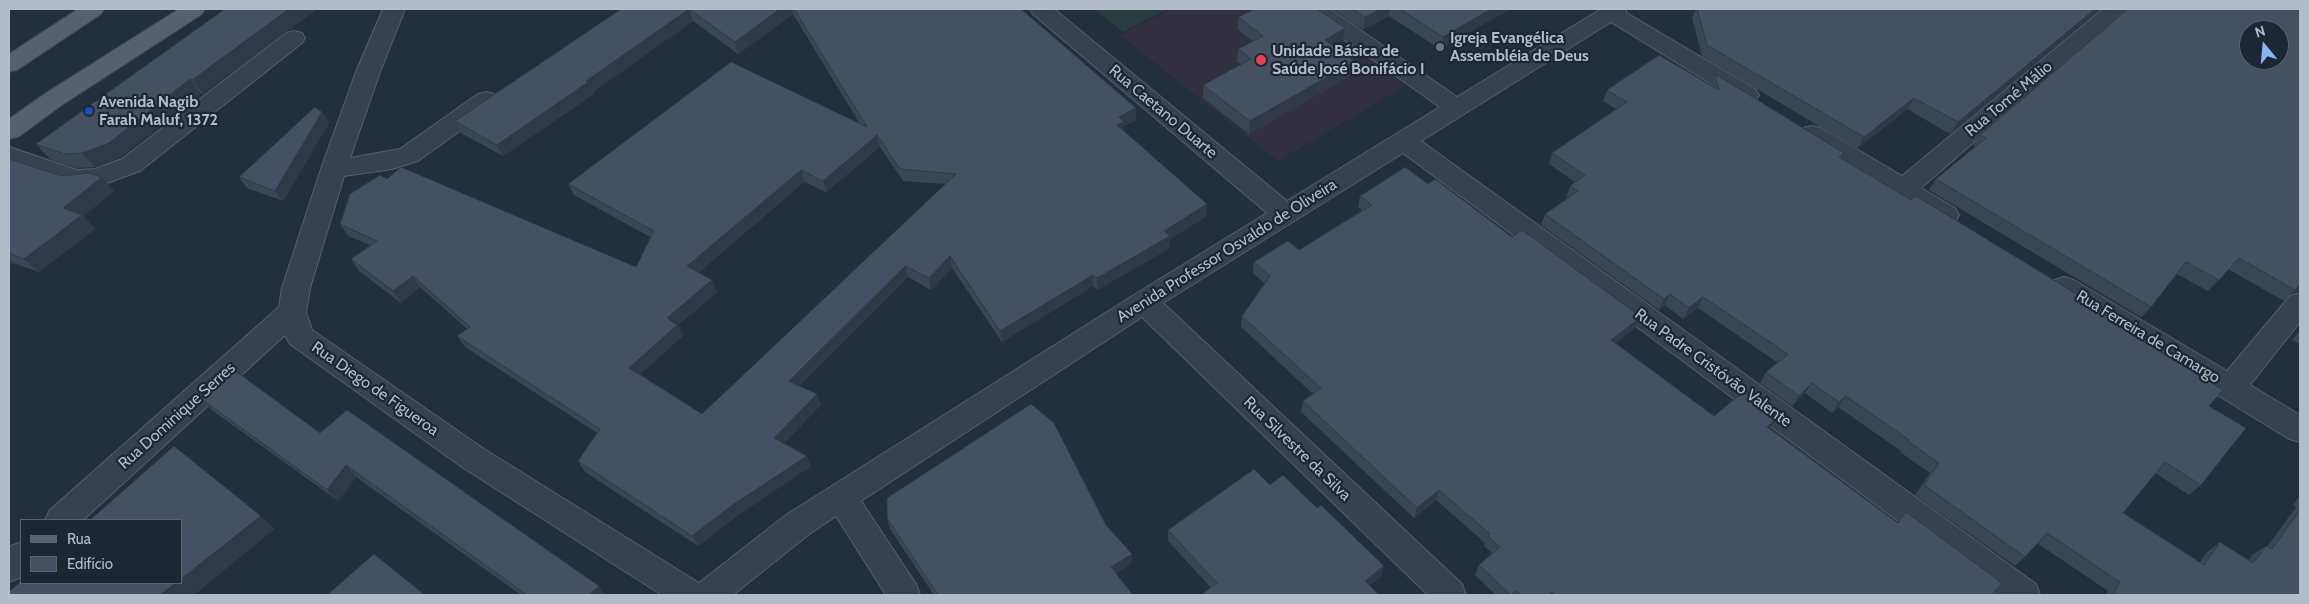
<!DOCTYPE html>
<html>
<head>
<meta charset="utf-8">
<style>
	body { margin:0 }
	#map { position:relative; width:2309px; height:604px; overflow:hidden; background:#242f3e; font-family:Cabin,sans-serif }
	canvas { display:block }
	.frame { position:absolute; inset:0; border:10px solid #b4bcc9; pointer-events:none }
	.legend { position:absolute; left:20px; top:519px; width:162px; height:65px; box-sizing:border-box; background:#1d2633; border:1px solid #59626f; margin:0; padding:6px 9px; list-style:none; font-size:15px; color:#b4bcc9 }
	.legend li { display:flex; align-items:center; gap:10px; height:25px }
	.legend b { width:25px; border:1px solid #59626f }
	.north { position:absolute; left:2239px; top:20px; width:50px; height:50px; box-sizing:border-box; background:#1d2633; border:1px solid #59626f; border-radius:50%; rotate:343deg; font-size:14px; font-weight:700; line-height:20px; text-align:center; color:#b4bcc9 }
	.north::after { content:''; display:block; margin:auto; width:18px; height:22px; background:#8ab4f8; clip-path:polygon(50% 0,100% 100%,50% 72%,0 100%) }
</style>
</head>
<body>
<div id="map">
<canvas width="2309" height="604"></canvas>
<div class="frame"></div>
<ul class="legend">
<li><b style="height:6px;background:#56606e"></b>Rua</li>
<li><b style="height:14px;background:#455162"></b>Edifício</li>
</ul>
<div class="north">N</div>
</div>
<script>
const ctx = document.querySelector('canvas').getContext('2d');
ctx.lineJoin = 'round';
function paint(path, color) { ctx.fillStyle = color; ctx.fill(path, 'evenodd'); }
const shape = rows => new Path2D(rows.map(r => 'M' + r).join(''));
function stroke(path, color, width, dash) { ctx.strokeStyle = color; ctx.lineWidth = width; ctx.lineCap = dash ? 'butt' : 'round'; ctx.setLineDash(dash || []); ctx.stroke(path); }
function label(font, color, halo, rows, align = 'center') {
  ctx.font = font + ' Cabin,sans-serif'; ctx.lineWidth = 4.5; ctx.setLineDash([]); ctx.textBaseline = 'middle'; ctx.strokeStyle = halo; ctx.fillStyle = color; for (const [text, x, y, turn = 0] of rows) {
    ctx.save(); ctx.translate(x, y); ctx.rotate((+turn || 0) * Math.PI / 180); ctx.textAlign = isNaN(turn) ? turn : align; if (halo) ctx.strokeText(text, 0, 0); ctx.fillText(text, 0, 0); ctx.restore();
  }
}
paint(shape([
	[1172,9,1298,9,1407,85,1278,161,1120,35]
]), '#32303f');
paint(shape([
	[1093,9,1167,9,1123,32]
]), '#263c3f');
const minor = shape([
	[383,9,405,9,380,72,350,158,400,149,478,94,486,92,494,94,498,100,494,106,418,161,392,169,344,176,310,288,306,312,312,330,484,449,699,583,786,515,1134,295,1267,213,1033,14,1030,9,1054,9,1287,201,1440,107,1308,14,1305,9,1330,9,1457,97,1601,9,1627,9,1625,12,1755,89,1759,95,1755,101,1747,103,1739,101,1611,22,1421,141,2036,584,2040,595,1998,595,1403,153,1163,303,1462,584,1466,595,1428,595,1142,317,861,501,916,584,920,595,886,595,836,516,808,535,733,595,662,595,462,467,290,344,285,335,83,520,45,520,50,510,279,307,282,288,321,169,356,72,383,9],
	[2103,9,2127,9,1921,188,1955,208,1959,215,1955,222,1946,224,1937,222,1803,140,1800,134,1803,128,1812,126,1821,128,1902,176,2103,9],
	[294,31,302,33,305,38,302,43,140,171,96,187,76,188,9,165,9,147,77,170,95,169,122,159,286,33,294,31],
	[2064,277,2074,280,2227,371,2290,296,2300,293,2300,322,2250,385,2300,415,2300,442,2289,439,2054,294,2050,287,2054,280,2064,277],
	[21,542,21,577,9,582,9,547,21,542]
]);
const major = shape([
	[78,9,104,9,101,14,17,70,9,72,9,54,78,9],
	[179,9,205,9,202,14,62,105,18,137,9,139,9,119,46,93,179,9]
]);
stroke(minor, '#565f6c', 2);
stroke(major, '#414a57', 2);
paint(minor, '#38414e');
paint(major, '#56606e');
paint(shape([
	[225,9,203,94,201,94,121,157,95,167,77,168,50,159,36,144],
	[621,9,1021,9,1136,120,1124,126,1124,131,1207,204,1207,216,1170,239,1170,248,1097,290,1093,286,1002,342,952,268,931,290,908,277,799,386,817,394,821,405,784,443,807,456,811,466,737,516,698,546,585,472,578,461,597,433,465,347,457,336,467,329,420,287,401,303,359,271,351,259,370,245,348,236,340,224,387,179,636,267,650,237,574,195,568,184,860,124,793,14,738,54,693,21,593,92,594,94,503,156,461,133,455,121],
	[880,147,903,181,945,184,702,414,640,374,683,336,678,325,717,292,698,273,804,182,826,192],
	[1333,9,1510,9,1440,49,1389,16,1363,30],
	[1696,9,2100,9,1950,134,1907,109,1857,149,1702,56,1692,18],
	[2300,9,2300,292,2291,294,2284,301,2228,269,2208,291,2177,274,2151,307,2141,317,1929,190,1936,179,1975,147,1973,146,1980,135],
	[1238,17,1345,28,1343,41,1334,46,1353,74,1249,134,1203,98,1203,85,1241,64,1237,62,1238,49,1253,41,1238,30],
	[1715,74,1844,153,1841,158,2130,333,2209,406,2201,485,2189,495,2155,473,2123,513,2200,562,2207,552,2220,542,2249,560,2252,555,2266,546,2267,547,2296,507,2293,505,2300,495,2300,595,2106,595,2108,591,2037,543,2025,557,2015,566,1915,495,1930,473,1900,452,1901,451,1838,407,1832,413,1805,393,1792,406,1760,383,1766,372,1778,363,1698,308,1683,319,1665,305,1659,310,1541,225,1545,214,1568,198,1566,197,1570,186,1575,182,1549,164,1552,153,1616,109,1603,101,1607,90,1710,85],
	[322,112,329,123,283,201,247,188,239,177],
	[9,159,114,191,83,216,95,229,39,272,13,263,9,266],
	[1428,184,1635,328,1615,343,1714,416,1770,428,1896,522,1906,512,1996,595,1496,595,1475,575,1479,565,1492,553,1484,546,1485,543,1436,500,1414,518,1301,412,1303,401,1313,394,1241,327,1242,316,1265,284,1253,273,1254,262,1299,250,1362,210,1358,207,1360,196],
	[2300,331,2300,344,2292,340],
	[200,398,320,433,599,586,605,595,521,595,356,477,338,501,212,410],
	[1270,485,1317,508,1384,566,1381,576,1369,586,1211,588,1168,541,1168,530],
	[887,518,1106,525,1132,554,1132,563,1116,574,1133,595,934,595,890,529]
]), '#3b4654');
paint(shape([
	[289,9,317,9,203,94,192,80],
	[689,9,693,21,593,92,594,94,503,156,497,145],
	[780,9,792,9,793,14,738,54,735,42],
	[1381,9,1390,9,1389,16,1363,30,1365,17],
	[1491,9,1510,9,1440,49,1443,37],
	[2095,9,2100,9,1950,134,1958,122],
	[1345,28,1343,41,1323,52,1325,40],
	[1355,61,1353,74,1249,134,1250,121],
	[190,79,201,94,121,157,95,167,82,153],
	[1914,98,1907,109,1857,149,1864,137],
	[1136,108,1136,120,1124,126,1124,133,1117,125,1119,117],
	[322,112,329,123,283,201,275,191],
	[877,135,880,147,826,192,823,181],
	[801,170,804,182,692,278,687,266],
	[102,177,114,191,83,216,95,229,39,272,24,259,63,208],
	[1207,204,1207,216,1170,239,1170,248,1097,290,1097,278,1164,231],
	[950,256,952,268,931,290,929,278],
	[9,258,13,263,9,266],
	[905,266,908,277,793,392,789,381],
	[1093,275,1093,286,1002,342,1000,331],
	[413,276,420,287,401,303,393,291],
	[712,280,717,292,678,325,683,336,635,379,629,368,667,318],
	[2300,284,2300,292,2291,294,2295,290],
	[1670,294,1665,305,1659,310,1664,299],
	[1703,297,1698,308,1683,319,1689,308],
	[1641,317,1635,328,1606,351,1611,340],
	[1812,383,1805,393,1792,406,1799,396],
	[817,394,821,405,779,448,774,438],
	[1846,396,1838,407,1832,413,1839,402],
	[1777,417,1770,428,1767,427],
	[807,456,811,466,737,516,698,546,692,536,731,506],
	[346,465,356,477,338,501,327,490],
	[1439,490,1436,500,1414,518,1417,508],
	[261,516,275,529,194,595,160,595,176,583,181,583,181,579],
	[1132,554,1132,563,1111,577,1111,567],
	[1384,566,1381,576,1362,591,1365,581],
	[599,586,605,595,589,595]
]), '#303945');
const building = shape([
	[225,9,289,9,192,80,190,79,109,143,82,153,64,154,36,144,225,9],
	[621,9,780,9,735,42,689,9,586,81,588,82,497,145,455,121,621,9],
	[794,9,1021,9,1136,108,1119,117,1124,122,1117,125,1207,204,1164,231,1170,236,1097,278,1093,275,1000,331,950,256,929,278,905,266,789,381,817,394,774,438,807,456,731,506,692,536,578,461,600,429,457,336,470,327,413,276,393,291,351,259,377,241,340,224,350,194,380,175,387,179,401,167,636,267,654,231,568,184,731,62,867,127,794,9],
	[877,135,900,169,956,174,702,414,629,368,677,325,667,318,712,280,687,266,801,170,823,181,877,135],
	[1255,9,1317,9,1345,28,1325,40,1355,61,1250,121,1203,85,1251,59,1238,49,1263,36,1238,17,1255,9],
	[1353,9,1381,9,1365,17,1353,9],
	[1400,9,1491,9,1443,37,1400,9],
	[1697,9,2095,9,1958,122,1914,98,1864,137,1707,45,1697,9],
	[2128,9,2300,9,2300,284,2295,290,2239,258,2219,280,2186,262,2151,307,1936,179,1986,138,1980,135,2128,9],
	[2249,30,2279,30,2279,60,2249,60,2249,30],
	[1659,55,1719,90,1715,74,1844,153,1839,157,1911,200,1916,196,2134,329,2130,333,2223,390,2209,406,2246,428,2201,485,2165,462,2123,513,2204,565,2220,542,2253,563,2266,546,2272,549,2300,510,2300,595,2113,595,2120,582,2047,533,2025,557,1924,485,1939,463,1909,442,1909,440,1846,396,1839,402,1812,383,1799,396,1766,372,1788,354,1703,297,1689,308,1670,294,1664,299,1545,214,1578,191,1570,186,1585,175,1552,153,1627,102,1607,90,1659,55],
	[315,107,322,112,275,191,239,177,315,107],
	[9,159,62,176,89,173,102,177,63,208,82,215,24,259,9,253,9,159],
	[1405,167,1428,184,1435,179,1512,237,1522,230,1641,317,1611,340,1714,416,1743,392,1777,417,1767,427,1898,523,1906,512,2002,583,1993,593,1996,595,1555,595,1552,592,1548,595,1521,595,1516,591,1511,595,1479,565,1500,547,1488,536,1490,534,1439,490,1417,508,1303,401,1321,388,1242,316,1270,276,1254,262,1288,241,1299,250,1372,205,1360,196,1405,167],
	[233,369,320,433,347,410,599,586,589,595,527,595,346,465,327,490,200,398,233,369],
	[1031,404,1054,423,1106,525,1132,554,1111,567,1133,595,938,595,887,518,887,498,1031,404],
	[174,446,261,516,181,579,181,520,90,520,174,446],
	[1254,469,1270,485,1283,475,1317,508,1321,505,1384,566,1365,581,1379,595,1201,595,1217,583,1168,530,1254,469],
	[374,554,425,595,327,595,374,554],
	[21,581,21,583,176,583,160,595,9,595,9,592,21,581]
]);
paint(building, '#455162');
stroke(building, '#303945', 1);
for (const [x, y, r, color] of [
	[1440,47,5,"#6b7280"],
	[1261,60,6,"#e0444e"],
	[89,111,5,"#1a4fb4"]
]) { const dot = new Path2D(); dot.arc(x, y, r, 0, 2 * Math.PI); ctx.fillStyle = color; ctx.fill(dot); stroke(dot, '#1d2633', 2); }
label('bold 16px', '#b4bcc9', '#1d2633', [
	["Igreja Evangélica",1450,38],
	["Assembléia de Deus",1450,56],
	["Unidade Básica de",1272,51],
	["Saúde José Bonifácio I",1272,69],
	["Avenida Nagib",99,102],
	["Farah Maluf, 1372",99,120]
], 'left');
label('16px', '#b4bcc9', '#1d2633', [
	["Rua Tomé Málio",2009,99,-40],
	["Rua Caetano Duarte",1163,112,40],
	["Avenida Professor Osvaldo de Oliveira",1227,251,-32],
	["Rua Ferreira de Camargo",2148,337,31],
	["Rua Padre Cristóvão Valente",1713,368,36],
	["Rua Diego de Figueroa",375,389,35],
	["Rua Dominique Serres",177,416,-42],
	["Rua Silvestre da Silva",1297,449,44]
]);
</script>
</body>
</html>
